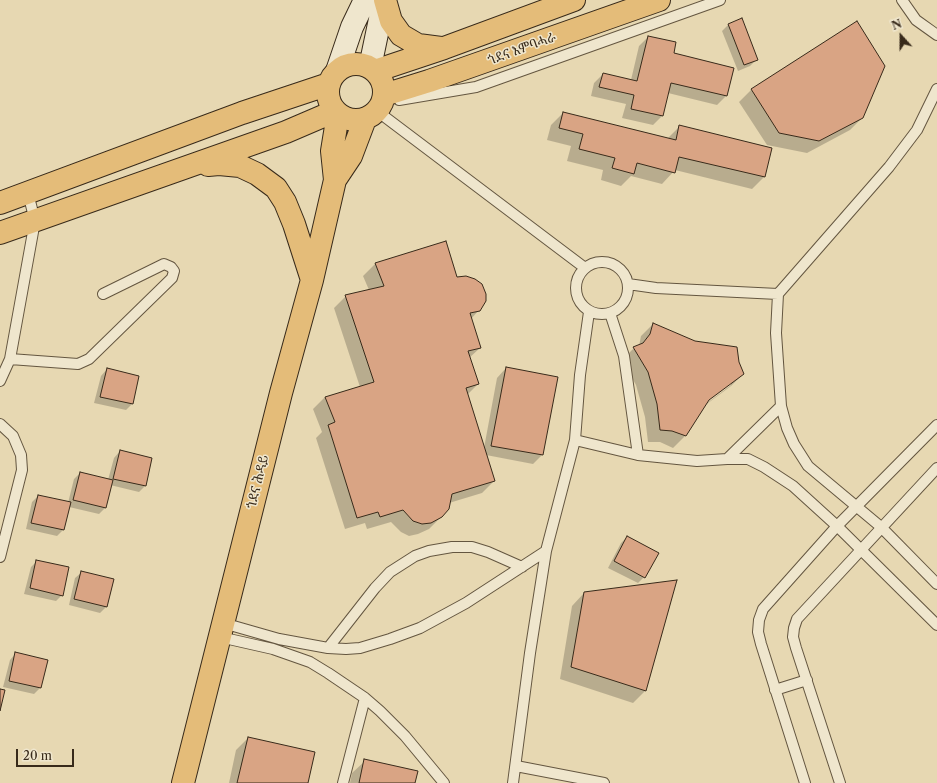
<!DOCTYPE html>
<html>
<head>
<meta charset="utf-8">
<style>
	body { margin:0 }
	#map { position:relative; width:937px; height:783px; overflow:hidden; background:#e7d8b2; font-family:"Libre Caslon Text",serif }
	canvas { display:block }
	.north { position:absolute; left:881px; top:16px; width:40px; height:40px; -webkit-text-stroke:3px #efe6cd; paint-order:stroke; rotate:339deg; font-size:11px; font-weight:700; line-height:16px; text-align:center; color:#382a1a }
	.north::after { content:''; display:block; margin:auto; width:14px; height:18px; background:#382a1a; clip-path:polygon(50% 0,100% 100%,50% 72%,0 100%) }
	.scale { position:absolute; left:16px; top:749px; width:58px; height:18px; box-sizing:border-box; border:2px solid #382a1a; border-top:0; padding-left:5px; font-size:12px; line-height:14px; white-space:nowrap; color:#382a1a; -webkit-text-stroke:3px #efe6cd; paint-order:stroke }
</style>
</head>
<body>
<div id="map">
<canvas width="937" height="783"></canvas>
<div class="north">N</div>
<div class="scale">20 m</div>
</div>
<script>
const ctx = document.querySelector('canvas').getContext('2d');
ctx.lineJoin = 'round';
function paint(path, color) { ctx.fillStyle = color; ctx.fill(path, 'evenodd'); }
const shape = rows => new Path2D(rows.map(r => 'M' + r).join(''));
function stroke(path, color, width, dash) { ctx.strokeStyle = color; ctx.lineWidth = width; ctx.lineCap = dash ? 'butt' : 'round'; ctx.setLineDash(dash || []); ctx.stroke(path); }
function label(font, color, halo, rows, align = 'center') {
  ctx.font = font + ' "Libre Caslon Text","Noto Serif Ethiopic",serif'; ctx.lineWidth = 3; ctx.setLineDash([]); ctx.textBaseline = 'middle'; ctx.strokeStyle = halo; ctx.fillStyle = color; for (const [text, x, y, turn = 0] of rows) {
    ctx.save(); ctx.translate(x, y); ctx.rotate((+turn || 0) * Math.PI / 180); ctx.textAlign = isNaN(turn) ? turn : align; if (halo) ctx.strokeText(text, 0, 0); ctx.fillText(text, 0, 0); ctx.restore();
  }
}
paint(shape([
	[728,25,756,60,750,66,738,71,722,31],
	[648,37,673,54,726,96,717,105,668,93,662,116,653,125,622,118,626,104,591,96,594,83,603,74,631,80,639,46],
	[751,90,862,118,850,130,807,153,767,145,739,102],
	[563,113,667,139,680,126,771,149,764,177,752,189,675,170,662,184,631,176,621,186,601,180,603,170,567,161,571,146,547,140,551,125],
	[445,242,456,278,479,310,471,319,480,348,469,358,478,384,467,395,484,448,497,378,506,368,542,455,533,464,486,455,494,481,482,493,449,503,442,516,429,529,418,534,409,536,401,532,391,522,367,529,365,523,345,529,316,438,322,432,313,409,325,397,360,387,334,308,346,296,369,290,363,276,375,264],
	[653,324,738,362,743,374,731,386,704,406,685,436,673,448,660,442,648,442,645,417,636,385,622,360,634,348,639,346,641,336],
	[731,382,731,385,706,404,704,403],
	[107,369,132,404,126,410,94,403,101,376],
	[120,451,145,486,139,492,110,485,105,508,99,514,69,507,63,530,57,536,26,529,32,502,38,496,68,503,74,479,80,473,108,480,114,458],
	[627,537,644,577,638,583,608,568,621,543],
	[37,561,62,595,56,601,24,594,31,567],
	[82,572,106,607,100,613,69,605,75,578],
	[676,581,645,691,633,703,560,679,572,606,584,593],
	[16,653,40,688,34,694,3,687,10,660],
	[248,738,307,783,229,783,236,750],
	[365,761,414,783,350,783,352,773]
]), '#0003');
const building = shape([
	[742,18,758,60,744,65,728,24,742,18],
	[857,21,885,66,863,118,819,141,779,133,751,89,857,21],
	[648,36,676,42,674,53,734,68,727,96,671,83,663,116,631,109,634,95,599,87,603,73,637,81,648,36],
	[563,112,676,140,679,125,772,148,765,177,679,157,675,173,637,163,634,174,612,168,615,158,579,149,583,134,559,128,563,112],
	[446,241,457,277,466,276,475,279,482,284,486,294,486,301,480,311,470,313,481,348,468,351,479,384,466,388,495,481,452,494,449,509,442,517,431,523,422,524,413,521,403,510,380,517,378,512,357,518,328,425,335,422,325,397,374,382,345,295,384,286,375,263,446,241],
	[653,323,695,341,737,347,739,362,744,374,709,400,686,436,672,431,660,430,657,404,648,372,633,347,643,343,650,334,653,323],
	[506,367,558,377,543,455,491,446,506,367],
	[107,368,139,376,133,404,100,397,107,368],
	[120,450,152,458,146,486,113,479,120,450],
	[80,472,113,480,106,508,73,500,80,472],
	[38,495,71,502,64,530,31,523,38,495],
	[627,536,659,553,645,578,614,561,627,536],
	[36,560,69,567,63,596,30,588,36,560],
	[81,571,114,579,107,607,74,599,81,571],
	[677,580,646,691,571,667,584,592,677,580],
	[15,652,48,660,41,688,9,681,15,652],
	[0,689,5,690,0,711,0,689],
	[248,737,315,752,308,783,237,783,248,737],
	[364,759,418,771,415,783,359,783,364,759]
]);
paint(building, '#d9a484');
stroke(building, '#382a1a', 1);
const service = shape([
	[902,0,916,20,937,35],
	[399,100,476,87,720,0],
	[377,111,585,268],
	'576 288a26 26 0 1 1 52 0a26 26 0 1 1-52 0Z',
	[778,294,889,167,917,130,937,89],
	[610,313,624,356,638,455,697,461,727,459,781,406,776,333,778,294,656,288,628,284],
	[10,359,78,364,89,359,172,278,174,271,171,267,164,264,103,294],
	[0,381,10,359,35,221,28,193],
	[781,406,787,428,794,444,808,466,881,527,937,584],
	[0,424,13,436,21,455,22,470,0,557],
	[575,440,638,455],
	[727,459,748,459,764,467,793,486,837,526,937,625],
	[223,623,279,639,328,648,346,649,360,648,390,639,420,628,466,603,546,551,575,440,580,375,589,312],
	[220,637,273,649,310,662,328,673,365,698,380,711,405,736,444,783],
	[328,648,375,588,390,572,415,556,429,551,452,547,472,547,488,552,522,567],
	[775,690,807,680],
	[516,766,604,783],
	[343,783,365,698],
	[513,783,530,653,546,551],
	[805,783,761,644,758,632,759,620,763,609,837,526,937,425],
	[840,783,796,648,793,637,794,628,797,619,937,468]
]);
const secondary = shape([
	[370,67,384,0],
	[337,71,352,27,365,0]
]);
const primary = shape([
	[385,0,391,21,401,35,418,45,441,48],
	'328 92a28 28 0 1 1 56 0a28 28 0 1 1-56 0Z',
	[375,71,444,48,574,0],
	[384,95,429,81,659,0],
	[208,165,219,164,240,166,257,174,276,188,285,202,294,224,312,280],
	[335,180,351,156,365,119],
	[0,203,242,113,329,84],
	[0,233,286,132,335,111],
	[183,783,281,393,312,280,335,180,332,151,338,114]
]);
stroke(service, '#645640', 12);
stroke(secondary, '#382a1a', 24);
stroke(primary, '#382a1a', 24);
stroke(service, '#efe6cd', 10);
stroke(secondary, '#efe6cd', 22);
stroke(primary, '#e4bc79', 22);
label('13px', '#382a1a', '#efe6cd', [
	["ጎደና እምባሓራ",522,49,-20],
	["ጎደና ሕዳይ",258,482,-76]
]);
</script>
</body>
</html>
